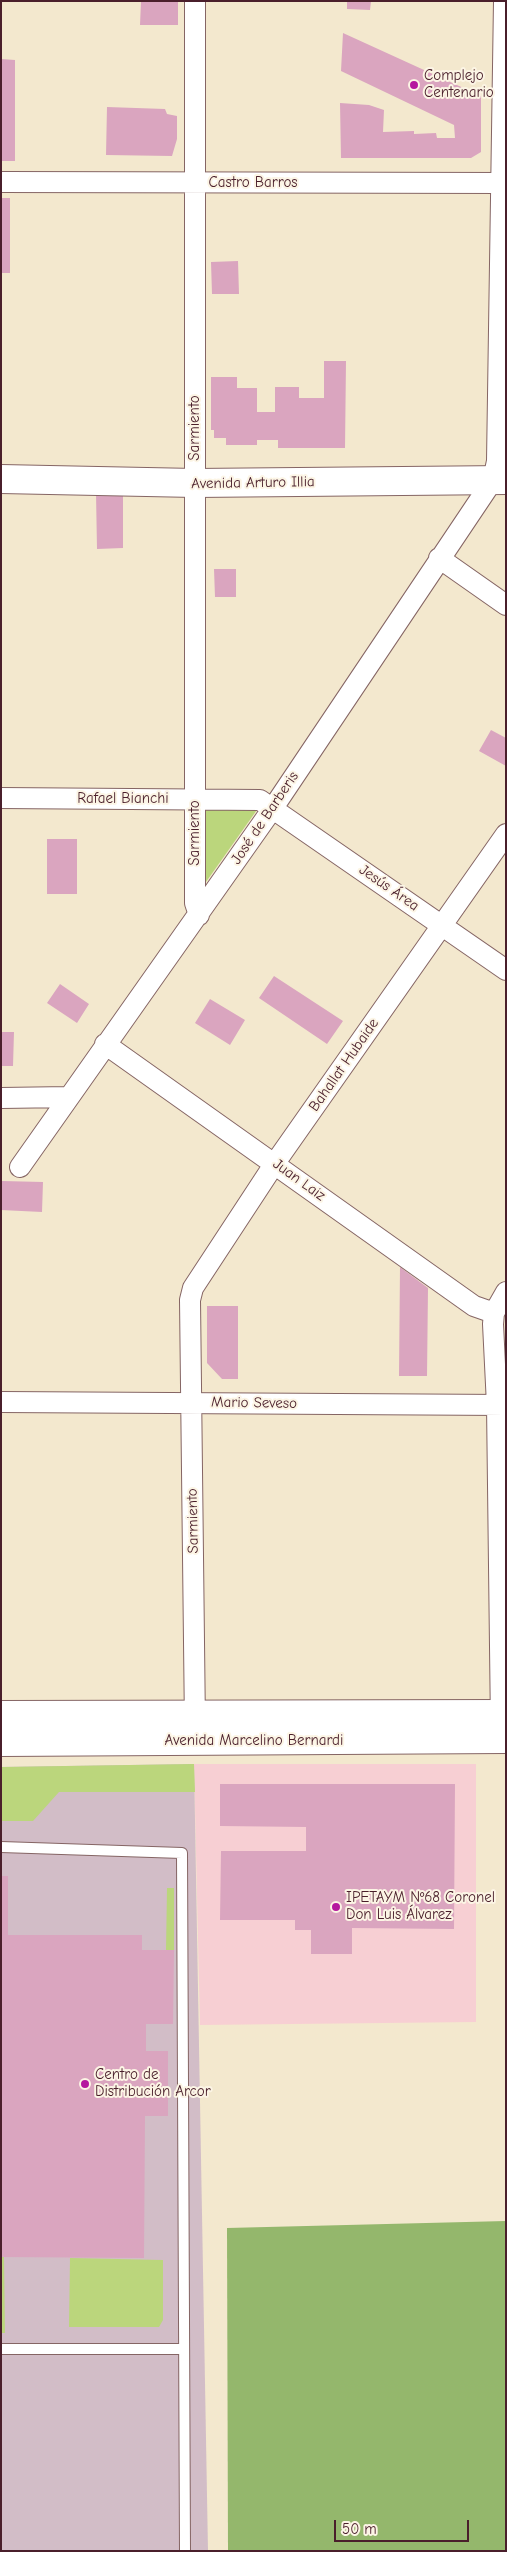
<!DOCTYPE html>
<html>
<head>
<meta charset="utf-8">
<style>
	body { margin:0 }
	#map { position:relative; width:507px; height:2552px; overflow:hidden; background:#f3e8ce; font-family:"Comic Neue",sans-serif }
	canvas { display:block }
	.frame { position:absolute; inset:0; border:2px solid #4a1f2b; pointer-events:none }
	.scale { position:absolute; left:334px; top:2520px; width:135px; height:22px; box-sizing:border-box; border:2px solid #4a1f2b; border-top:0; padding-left:6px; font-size:15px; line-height:18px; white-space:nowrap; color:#4a1f2b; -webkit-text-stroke:4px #fcf5e5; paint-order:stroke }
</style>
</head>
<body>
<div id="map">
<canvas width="507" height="2552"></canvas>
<div class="frame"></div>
<div class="scale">50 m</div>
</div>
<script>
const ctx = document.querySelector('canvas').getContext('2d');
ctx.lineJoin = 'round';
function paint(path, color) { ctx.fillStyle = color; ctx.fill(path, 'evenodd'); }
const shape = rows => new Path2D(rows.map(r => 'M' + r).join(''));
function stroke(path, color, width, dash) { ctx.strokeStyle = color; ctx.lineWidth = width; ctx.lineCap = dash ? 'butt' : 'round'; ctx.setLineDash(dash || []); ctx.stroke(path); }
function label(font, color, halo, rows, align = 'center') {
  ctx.font = font + ' "Comic Neue",sans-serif'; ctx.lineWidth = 4; ctx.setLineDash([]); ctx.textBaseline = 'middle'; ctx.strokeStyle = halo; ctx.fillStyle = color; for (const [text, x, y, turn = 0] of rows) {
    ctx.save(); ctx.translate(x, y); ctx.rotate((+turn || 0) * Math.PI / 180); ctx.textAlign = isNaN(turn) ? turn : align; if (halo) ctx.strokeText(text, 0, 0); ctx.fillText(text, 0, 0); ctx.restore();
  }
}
paint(shape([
	[194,1764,476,1764,476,2022,200,2025]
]), '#f7cfd3');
paint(shape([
	[194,1764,208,2551,1,2551,1,1767]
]), '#d2bdc7');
paint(shape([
	[199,803,259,807,201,889],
	[194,1764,195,1792,59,1792,33,1821,1,1821,1,1767],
	[167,1888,174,1888,174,1950,166,1950],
	[1,2257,4,2257,5,2333,1,2333],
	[70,2258,163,2260,163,2320,159,2327,69,2327]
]), '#bbd67c');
paint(shape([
	[506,2221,506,2551,228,2551,227,2228]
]), '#94b76c');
paint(shape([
	[141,1,178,1,178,25,140,25],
	[347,1,371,1,370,10,347,9],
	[343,33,481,96,481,152,471,158,341,158,340,103,369,105,384,110,383,132,414,131,414,134,436,133,437,138,455,138,454,125,341,71],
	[1,59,15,60,15,161,1,161],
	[107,107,165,109,167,114,177,116,177,139,172,156,106,155],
	[1,198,10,198,10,273,1,273],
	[238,261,239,294,212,294,211,262],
	[324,361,346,361,345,448,278,448,278,440,257,440,257,445,226,445,226,438,214,438,214,430,211,430,211,377,237,377,237,388,257,388,257,412,275,412,275,387,299,387,299,398,324,398],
	[96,493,123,493,123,548,97,549],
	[214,569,236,569,236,597,215,597],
	[491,730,506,738,506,766,479,751],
	[47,839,77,839,77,894,47,894],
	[274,976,343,1021,327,1044,259,998],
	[60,984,89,1004,77,1023,47,1003],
	[210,999,245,1020,230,1045,195,1023],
	[1,1032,14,1032,13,1066,1,1066],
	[2,1181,43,1182,42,1212,1,1210],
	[400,1267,428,1288,427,1376,399,1376],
	[207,1306,238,1306,238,1379,222,1379,207,1363],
	[220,1784,455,1784,454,1929,352,1928,352,1954,311,1954,311,1930,295,1930,295,1920,220,1920,221,1851,306,1851,306,1827,220,1826],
	[1,1876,8,1876,8,1935,142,1935,142,1950,174,1950,173,2024,146,2024,146,2051,168,2051,168,2116,145,2116,144,2258,1,2257]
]), '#daa5bf');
const lane = shape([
	[1,1847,182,1853,185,2551],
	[1,2349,184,2349]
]);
const street = shape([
	[195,1,195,903,199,915],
	[1,182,506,183],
	[439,558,506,605],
	[1,798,260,800,506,970],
	[105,1044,474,1306,494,1313],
	[1,1098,69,1097],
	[20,1167,273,808,493,480,497,461,504,1],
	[1,1402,506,1405],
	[195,1727,190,1300,193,1288,275,1163,506,834],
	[501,1727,497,1405,493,1324,494,1313,506,1292]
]);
const secondary = shape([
	[1,479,195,483,506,480],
	[1,1715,506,1714],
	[1,1742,506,1739]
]);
stroke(lane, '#856564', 12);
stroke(street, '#856564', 22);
stroke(secondary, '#856564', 30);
stroke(lane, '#fff', 10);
stroke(street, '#fff', 20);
stroke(secondary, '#fff', 28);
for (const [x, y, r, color] of [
	[414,85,5,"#b5179e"],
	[336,1907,5,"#b5179e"],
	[85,2084,5,"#b5179e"]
]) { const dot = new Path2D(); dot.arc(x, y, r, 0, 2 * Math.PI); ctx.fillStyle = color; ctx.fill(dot); stroke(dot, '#fcf5e5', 2); }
label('15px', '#4a1f2b', '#fcf5e5', [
	["Complejo",424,76],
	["Centenario",424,93],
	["IPETAYM Nº68 Coronel",346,1898],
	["Don Luis Álvarez",346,1915],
	["Centro de",95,2075],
	["Distribución Arcor",95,2092]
], 'left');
label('15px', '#4a1f2b', '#fcf5e5', [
	["Castro Barros",253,183],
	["Sarmiento",195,428,-90],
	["Avenida Arturo Illia",253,483,-1],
	["Rafael Bianchi",123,799],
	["José de Barberis",265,818,-56],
	["Sarmiento",195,833,-90],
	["Jesús Área",389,888,35],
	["Bahallat Hubaide",344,1065,-55],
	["Juan Laiz",299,1180,36],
	["Mario Seveso",254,1403,1],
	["Sarmiento",193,1521,-91],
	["Avenida Marcelino Bernardi",254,1741]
]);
</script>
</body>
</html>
